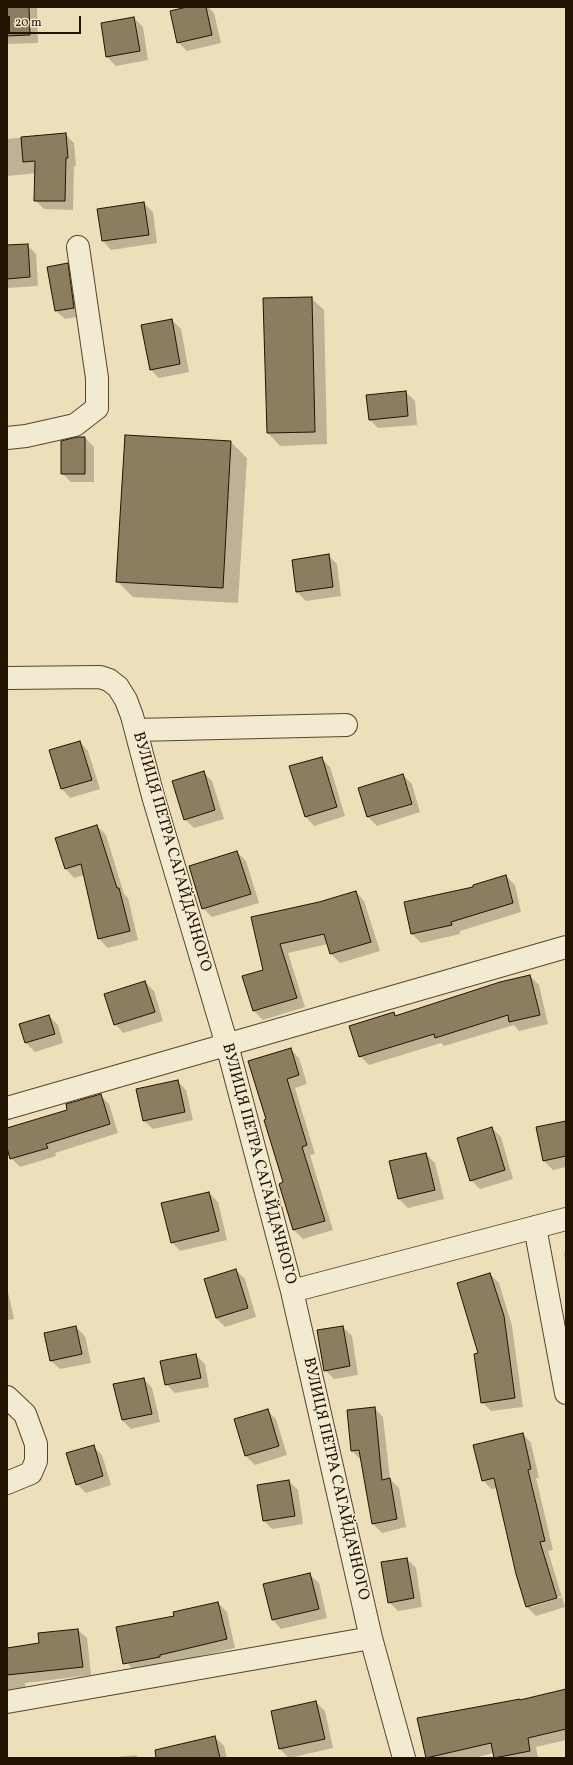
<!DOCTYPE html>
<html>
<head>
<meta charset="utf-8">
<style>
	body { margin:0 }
	#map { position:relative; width:573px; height:1765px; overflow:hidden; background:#eddfb9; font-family:Vollkorn,serif }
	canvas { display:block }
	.frame { position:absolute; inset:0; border:8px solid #221300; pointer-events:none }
	.scale { position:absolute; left:8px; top:16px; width:73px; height:18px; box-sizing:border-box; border:2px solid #221300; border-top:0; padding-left:5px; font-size:12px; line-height:14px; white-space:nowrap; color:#221300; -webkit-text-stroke:3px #f3ead2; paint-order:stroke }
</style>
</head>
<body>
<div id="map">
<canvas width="573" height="1765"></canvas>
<div class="frame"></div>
<div class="scale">20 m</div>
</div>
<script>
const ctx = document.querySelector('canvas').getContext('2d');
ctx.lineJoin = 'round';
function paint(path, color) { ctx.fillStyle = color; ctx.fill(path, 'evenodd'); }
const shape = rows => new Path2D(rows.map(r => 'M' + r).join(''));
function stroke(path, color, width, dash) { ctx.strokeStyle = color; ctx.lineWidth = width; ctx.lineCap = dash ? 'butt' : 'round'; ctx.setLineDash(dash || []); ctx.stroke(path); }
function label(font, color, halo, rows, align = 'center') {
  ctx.font = font + ' Vollkorn,serif'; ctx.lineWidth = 3; ctx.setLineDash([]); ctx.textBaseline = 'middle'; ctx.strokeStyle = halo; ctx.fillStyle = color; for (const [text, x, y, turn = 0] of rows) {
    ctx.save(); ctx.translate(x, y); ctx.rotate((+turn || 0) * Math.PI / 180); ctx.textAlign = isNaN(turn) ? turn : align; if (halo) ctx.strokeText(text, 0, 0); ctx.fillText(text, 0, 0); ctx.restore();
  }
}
paint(shape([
	[7,7,37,7,38,43,7,44],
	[191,7,208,7,214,13,221,43,187,51,178,42],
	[134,18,143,27,148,60,116,66,107,57],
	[65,134,74,143,76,166,74,166,73,210,44,209,35,200,36,173,7,176,7,139],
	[144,203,153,212,157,243,111,250,103,241],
	[27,245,36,254,38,286,7,288,7,246],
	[67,264,76,273,82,316,65,319,56,311],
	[311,298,324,310,327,444,280,446,268,433],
	[172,320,181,329,189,372,159,378,150,369],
	[406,392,415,401,417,425,378,428,369,419],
	[85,438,94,447,94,482,71,482,62,473],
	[231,442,247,458,238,603,133,597,117,581],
	[328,555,337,564,341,596,306,601,297,592,293,560],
	[80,742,88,751,100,789,70,798,62,789,50,751],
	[321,758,330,767,345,816,314,826,306,817],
	[203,772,212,781,224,819,194,828,185,819],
	[403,775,412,784,420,812,377,826,368,817,360,789],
	[97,826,106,835,124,894,128,898,138,940,108,948,99,939,84,875,74,878,66,869],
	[237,852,246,861,259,903,212,917,203,908],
	[506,876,515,885,521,912,460,931,460,934,421,943,412,934,405,903,474,888],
	[356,892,364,901,380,951,340,963,331,954,328,944,288,953,305,1007,263,1020,254,1011,243,977,264,971,252,918,320,903],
	[530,976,539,985,548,1024,519,1031,514,1025,444,1046,441,1043,369,1065,360,1056,394,1013,397,1016],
	[145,982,154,991,163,1021,123,1033,115,1024],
	[49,1016,58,1025,63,1043,35,1052,26,1043,21,1025],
	[290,1049,299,1058,307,1084,295,1088,315,1154,310,1155,333,1230,303,1239,294,1230,280,1184,284,1183,268,1120],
	[177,1081,186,1090,193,1120,153,1129,144,1121],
	[100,1095,109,1104,118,1133,55,1153,56,1156,20,1167,11,1158,7,1145,7,1129,69,1110],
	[566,1122,566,1167,553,1170,544,1161,537,1128],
	[492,1128,501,1137,513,1179,480,1189,471,1180],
	[426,1154,435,1163,444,1199,408,1208,399,1199],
	[209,1193,218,1202,227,1240,180,1251,172,1242],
	[566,1252,566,1266,564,1253],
	[236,1270,245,1279,256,1317,225,1327,216,1318],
	[490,1274,499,1283,512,1326,523,1407,491,1411,482,1402,479,1354],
	[7,1287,14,1319,7,1320],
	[76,1327,85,1336,91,1363,60,1369,51,1361],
	[343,1327,352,1336,358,1375,334,1379,325,1370],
	[196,1355,205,1364,209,1387,175,1393,166,1384],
	[144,1379,152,1388,160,1422,131,1429,122,1420],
	[374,1408,383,1417,390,1479,399,1488,406,1527,382,1533,373,1524,361,1460,352,1451],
	[267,1410,276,1419,287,1455,255,1465,246,1456,235,1420],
	[523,1434,531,1443,539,1478,536,1478,553,1550,548,1551,565,1607,536,1616,527,1607,517,1574,497,1488,491,1489,483,1480],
	[561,1596,562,1597,531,1607,531,1605],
	[93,1446,102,1455,111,1485,86,1493,77,1484],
	[289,1481,298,1490,303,1524,272,1529,264,1521],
	[407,1559,416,1568,422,1607,398,1611,389,1602],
	[310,1575,319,1583,327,1618,281,1629,273,1620],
	[218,1603,227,1612,235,1648,157,1666,133,1669,124,1660,175,1617],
	[78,1630,87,1638,91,1675,25,1683,27,1696,7,1699,7,1649,40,1644],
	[566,1690,566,1740,536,1747,538,1758,495,1758,493,1753,474,1758,427,1758,418,1719,521,1701],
	[316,1702,325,1711,333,1748,289,1758,280,1749,272,1712],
	[215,1737,224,1746,227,1758,172,1758],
	[136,1755,139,1758,109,1758]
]), '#0003');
const building = shape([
	[7,7,29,7,30,35,7,36,7,7],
	[187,7,206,7,212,35,177,43,170,11,187,7],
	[134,17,140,51,106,57,101,23,134,17],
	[66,133,68,158,66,158,65,201,34,201,35,161,23,162,21,137,66,133],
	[144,202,149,235,102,241,97,209,144,202],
	[28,244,30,277,7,279,7,245,28,244],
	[68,263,74,308,55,311,47,267,68,263],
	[312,297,315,432,267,433,263,298,312,297],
	[172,319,180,364,150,370,141,325,172,319],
	[406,391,408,416,369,420,366,395,406,391],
	[125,435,231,441,223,588,116,582,125,435],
	[77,437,85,437,85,474,61,474,61,441,77,437],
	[329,554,333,587,296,592,292,560,329,554],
	[80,741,92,780,61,789,49,750,80,741],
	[322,757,337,807,305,817,289,766,322,757],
	[204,771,215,810,184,820,172,781,204,771],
	[403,774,412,804,367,817,358,788,403,774],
	[97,825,117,888,119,888,130,931,98,939,81,864,65,869,55,838,97,825],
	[237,851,251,894,202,909,189,866,237,851],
	[506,875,513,903,451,922,452,925,411,934,404,902,473,887,473,885,506,875],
	[356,891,371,942,330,954,324,934,280,944,297,998,253,1011,242,976,263,970,251,917,319,902,356,891],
	[530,975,540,1015,509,1022,508,1015,435,1038,434,1034,359,1057,349,1026,394,1012,395,1016,500,982,530,975],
	[145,981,155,1012,114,1025,104,994,145,981],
	[49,1015,55,1034,25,1043,19,1024,49,1015],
	[291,1048,299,1075,287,1079,307,1145,302,1147,325,1221,293,1230,279,1184,283,1182,264,1120,266,1119,248,1061,291,1048],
	[178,1080,185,1112,143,1121,136,1089,178,1080],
	[101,1094,110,1124,46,1144,48,1148,10,1159,7,1148,7,1128,67,1110,66,1104,101,1094],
	[566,1121,566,1156,543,1161,536,1127,566,1121],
	[492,1127,505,1170,470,1181,457,1138,492,1127],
	[426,1153,435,1190,398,1199,389,1161,426,1153],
	[209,1192,219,1231,171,1243,161,1203,209,1192],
	[236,1269,248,1308,216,1318,204,1279,236,1269],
	[490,1273,504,1316,515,1398,481,1403,474,1354,478,1353,457,1283,490,1273],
	[76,1326,82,1354,50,1361,44,1333,76,1326],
	[343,1326,350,1366,324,1371,317,1330,343,1326],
	[196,1354,201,1378,165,1385,160,1361,196,1354],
	[144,1378,152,1414,122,1420,113,1384,144,1378],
	[375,1407,382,1480,390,1478,397,1519,372,1524,359,1450,351,1451,347,1410,375,1407],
	[268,1409,279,1446,245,1456,234,1419,268,1409],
	[523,1433,531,1469,528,1470,545,1541,540,1542,557,1598,526,1607,516,1574,494,1478,482,1481,473,1445,523,1433],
	[94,1445,103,1476,76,1485,66,1453,94,1445],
	[289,1480,295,1516,263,1521,257,1485,289,1480],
	[407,1558,414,1598,388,1603,381,1562,407,1558],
	[310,1573,319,1609,272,1620,263,1584,310,1573],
	[218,1602,227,1639,160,1655,160,1657,123,1664,116,1627,174,1616,173,1612,218,1602],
	[78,1629,83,1667,7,1675,7,1648,39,1643,38,1633,78,1629],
	[566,1689,566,1729,528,1738,530,1751,494,1758,491,1743,426,1758,417,1718,520,1699,520,1700,566,1689],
	[316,1701,325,1739,279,1749,271,1711,316,1701],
	[215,1736,220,1758,156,1758,155,1750,215,1736]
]);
paint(building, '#8c7d60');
stroke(building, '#221300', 1);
const street = shape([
	[7,438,26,436,75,425,97,408,97,378,78,247],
	[7,678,100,677,109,680,118,687,126,700,132,716,153,796,227,1045,292,1291,371,1638,404,1758],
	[136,730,346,725],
	[7,1108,566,947],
	[535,1227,566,1393],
	[292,1291,566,1219],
	[7,1397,25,1414,36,1444,36,1461,31,1473,7,1483],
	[7,1702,371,1638]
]);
stroke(street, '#55462e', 24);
stroke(street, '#f3ead2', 22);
label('16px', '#221300', '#f3ead2', [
	["ВУЛИЦЯ ПЕТРА САГАЙДАЧНОГО",171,852,74],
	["ВУЛИЦЯ ПЕТРА САГАЙДАЧНОГО",258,1164,75],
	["ВУЛИЦЯ ПЕТРА САГАЙДАЧНОГО",335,1479,77]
]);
</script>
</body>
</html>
